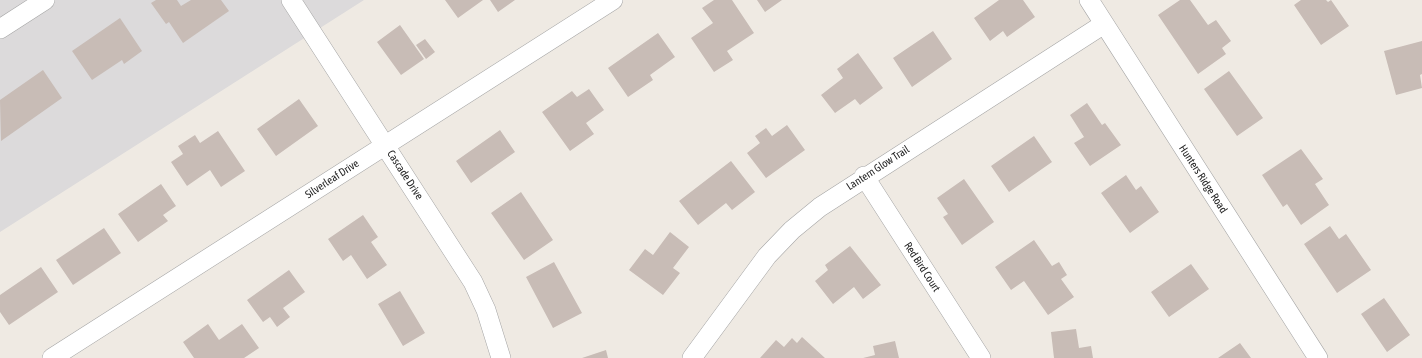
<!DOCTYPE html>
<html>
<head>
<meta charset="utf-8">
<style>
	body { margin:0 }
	canvas { display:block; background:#efeae3 }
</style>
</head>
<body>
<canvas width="1422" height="358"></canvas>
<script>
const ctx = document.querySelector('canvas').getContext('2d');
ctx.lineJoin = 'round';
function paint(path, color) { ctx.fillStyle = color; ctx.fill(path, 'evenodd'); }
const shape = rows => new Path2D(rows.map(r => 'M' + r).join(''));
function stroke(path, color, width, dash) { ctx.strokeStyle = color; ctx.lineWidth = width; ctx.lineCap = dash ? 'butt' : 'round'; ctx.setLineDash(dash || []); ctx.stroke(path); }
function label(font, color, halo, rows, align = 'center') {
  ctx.font = font + ' "Asap Condensed",sans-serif'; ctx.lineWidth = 3; ctx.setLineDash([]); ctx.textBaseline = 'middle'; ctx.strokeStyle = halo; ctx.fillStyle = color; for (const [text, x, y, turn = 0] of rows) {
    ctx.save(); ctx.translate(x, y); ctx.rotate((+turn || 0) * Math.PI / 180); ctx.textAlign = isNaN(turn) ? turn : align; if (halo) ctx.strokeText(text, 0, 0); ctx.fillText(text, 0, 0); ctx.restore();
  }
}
paint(shape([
	[0,0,364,0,0,232]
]), '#dcdadb');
paint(shape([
	[156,0,177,0,181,6,191,0,221,0,229,11,183,43,169,22,166,24,151,3],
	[445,0,483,0,458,18],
	[490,0,515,0,498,12],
	[714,0,732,0,754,33,727,51,733,60,714,72,691,38,713,23,702,8],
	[757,0,782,0,765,12],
	[999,0,1023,0,1035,17,1007,37,1003,31,990,41,974,18],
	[1180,0,1190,0,1208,25,1216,20,1231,41,1222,48,1226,54,1198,74,1158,15],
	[1301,0,1326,0,1328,2,1331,0,1349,26,1321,45,1294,5],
	[120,18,142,51,124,64,122,60,92,80,72,51],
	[400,25,424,59,401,75,377,42],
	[933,31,952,59,912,87,893,58],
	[658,33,675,57,650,75,653,80,628,97,608,68],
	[425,39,435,52,426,59,416,45],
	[1422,41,1422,74,1420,75,1422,88,1396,95,1384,51],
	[858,53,883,88,860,105,855,99,835,113,821,95,843,78,837,69],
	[43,70,62,98,1,141,0,100],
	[1229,71,1263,118,1237,136,1204,89],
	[589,89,604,110,586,123,594,134,570,151,542,112,572,91,577,97],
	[299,99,318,126,276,156,257,129],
	[1087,103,1102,125,1105,123,1121,145,1090,166,1074,143,1084,137,1070,115],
	[787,125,805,150,766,178,747,153,760,143,755,136,766,128,772,136],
	[500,130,515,152,471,183,456,161],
	[218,131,245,171,221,187,210,170,187,186,171,162,183,154,178,146,195,135,200,143],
	[1034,136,1052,162,1009,192,991,166],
	[1301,149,1323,179,1315,184,1329,205,1301,225,1287,204,1283,207,1262,175],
	[731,161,755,192,732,210,726,203,698,225,679,201],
	[1126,175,1136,190,1141,186,1159,212,1130,233,1101,193],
	[964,179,994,222,962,245,943,217,948,214,937,198],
	[161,184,176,206,163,215,168,221,138,242,118,214],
	[521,192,553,240,524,260,491,213],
	[363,215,378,237,371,242,387,265,367,279,351,255,343,261,328,239],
	[1330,226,1339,239,1346,234,1371,270,1337,293,1304,244],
	[104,228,121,253,73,285,56,260],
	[670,232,689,247,673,268,680,273,663,295,629,270,645,249,653,255],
	[1034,240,1052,266,1059,262,1067,275,1061,279,1074,297,1048,315,1024,281,1011,290,995,267],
	[850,246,881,285,863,299,854,287,833,304,815,281,828,270,825,265],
	[554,262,582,313,553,328,526,277],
	[1191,264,1209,289,1169,317,1151,292],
	[41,267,58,292,9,325,0,312,0,295],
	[289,270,305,292,283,308,290,317,277,327,270,317,263,322,247,300],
	[400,291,425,333,403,346,378,304],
	[1384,298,1410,335,1387,352,1361,314],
	[208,324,219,340,242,324,259,348,244,358,194,358,183,342],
	[1076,329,1079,348,1091,346,1093,358,1054,358,1051,332],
	[802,337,825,358,760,358,776,340,784,347,792,338,797,343],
	[895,341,899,358,863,358,875,355,873,346],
	[1240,343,1251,358,1218,358],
	[606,350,608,358,582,358]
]), '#c8bcb6');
const minor = shape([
	[291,0,473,282,486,310,501,358],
	[1089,0,1318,358],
	[0,29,45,0],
	[864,176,981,358],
	[52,358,613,0],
	[692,358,767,256,792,230,820,207,1104,24]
]);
stroke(minor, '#a5a5a5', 20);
stroke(minor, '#fff', 19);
label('11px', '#1e1e1e', '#fff', [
	["Lantern Glow Trail",878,168,-33],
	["Cascade Drive",405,175,57],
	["Silverleaf Drive",332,179,-33],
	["Hunters Ridge Road",1203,179,57],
	["Red Bird Court",922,267,57]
]);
</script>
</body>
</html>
